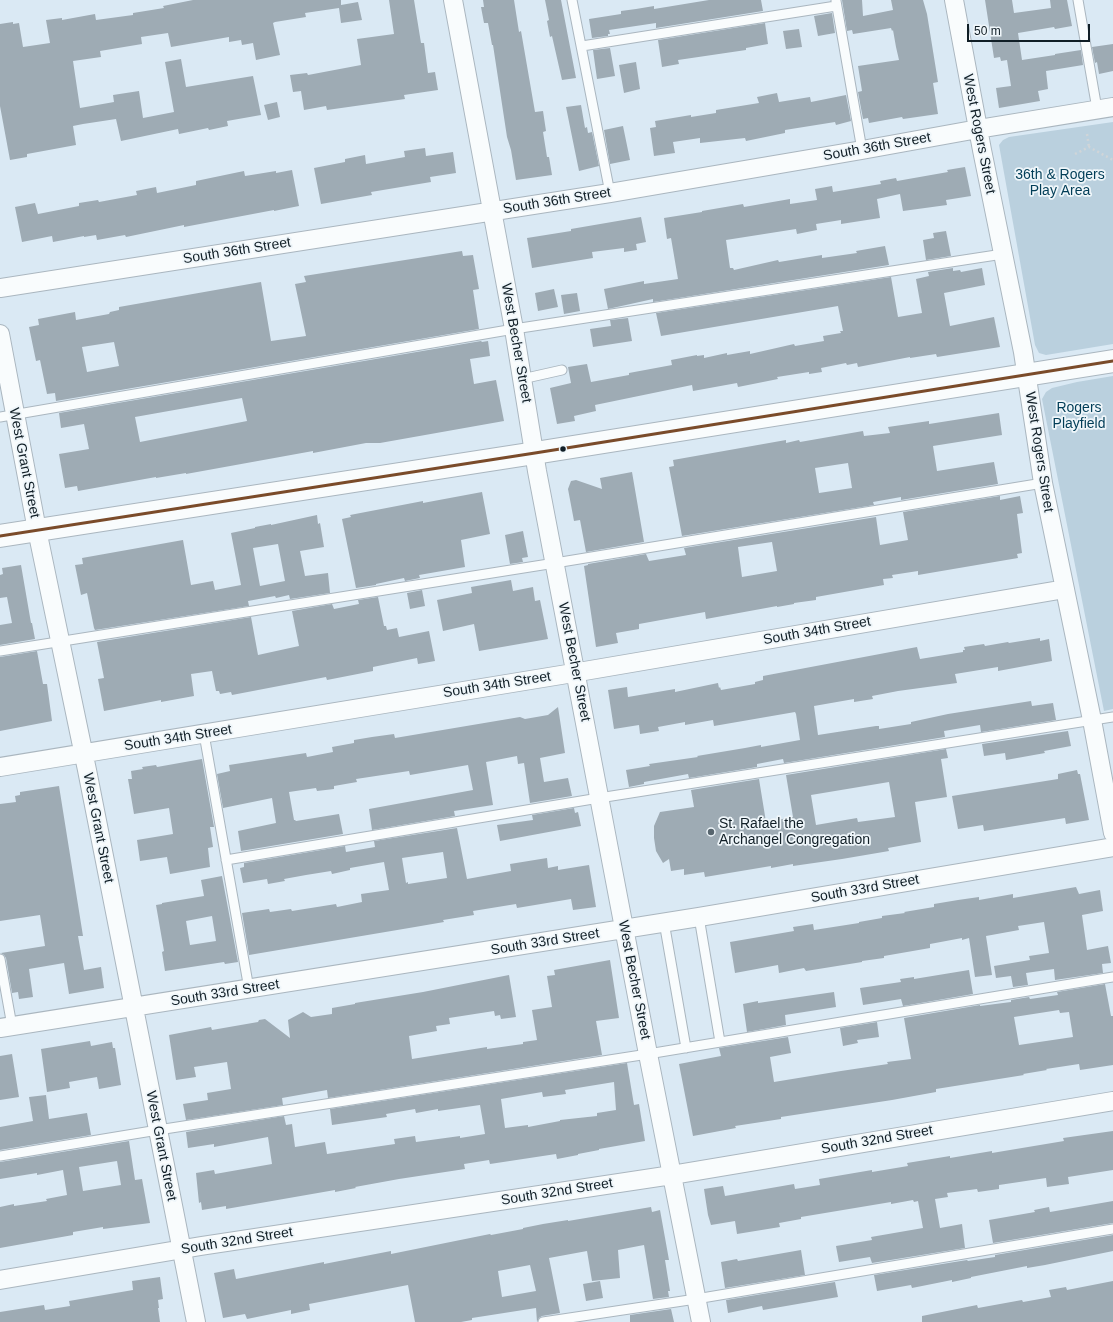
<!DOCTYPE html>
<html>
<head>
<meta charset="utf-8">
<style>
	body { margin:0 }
	#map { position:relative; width:1113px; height:1322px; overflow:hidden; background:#dae9f4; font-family:Helvetica,sans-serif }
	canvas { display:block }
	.scale { position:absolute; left:967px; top:24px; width:123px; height:18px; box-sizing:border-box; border:2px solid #101e26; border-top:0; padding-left:5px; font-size:12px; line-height:14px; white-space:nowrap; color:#101e26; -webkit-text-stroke:3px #eff6fa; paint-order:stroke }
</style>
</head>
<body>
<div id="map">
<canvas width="1113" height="1322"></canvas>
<div class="scale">50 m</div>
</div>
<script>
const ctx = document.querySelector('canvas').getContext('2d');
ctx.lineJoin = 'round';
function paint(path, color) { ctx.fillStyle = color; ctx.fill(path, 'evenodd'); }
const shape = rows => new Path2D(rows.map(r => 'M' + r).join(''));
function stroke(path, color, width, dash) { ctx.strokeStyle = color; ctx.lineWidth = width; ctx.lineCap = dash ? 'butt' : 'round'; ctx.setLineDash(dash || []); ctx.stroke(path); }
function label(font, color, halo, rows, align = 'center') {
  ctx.font = font + ' Helvetica,sans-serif'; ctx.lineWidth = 3.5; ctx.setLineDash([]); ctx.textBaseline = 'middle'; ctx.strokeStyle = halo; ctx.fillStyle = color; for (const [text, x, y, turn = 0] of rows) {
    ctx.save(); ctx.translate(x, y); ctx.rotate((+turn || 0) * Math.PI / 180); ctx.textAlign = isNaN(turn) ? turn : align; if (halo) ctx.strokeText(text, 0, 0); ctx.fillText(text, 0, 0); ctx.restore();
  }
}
paint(shape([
	[1113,122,1113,344,1046,355,1039,353,1035,345,999,145,1003,140,1009,137],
	[1113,376,1113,709,1104,711,1042,399,1046,392,1052,388,1077,382]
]), '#bad0de');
paint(shape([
	[193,0,341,0,341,5,358,2,362,20,341,23,339,8,305,13,306,17,275,22,273,23,280,55,256,60,253,43,242,45,241,40,229,42,229,37,171,47,168,33,141,37,142,44,100,51,101,57,73,61,80,108,114,102,113,95,139,91,143,118,174,112,165,62,181,59,186,87,253,76,261,115,227,121,228,126,209,130,208,128,179,134,178,129,121,141,116,119,83,124,73,126,76,145,27,154,27,157,10,160,0,106,0,24,13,22,13,24,19,23,23,47,50,43,46,20,62,18,62,20,95,14,96,20,133,15,133,13,164,8,163,6],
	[389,0,414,0,421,43,424,43,428,73,435,72,438,90,404,95,405,99,327,110,326,106,304,110,301,91,293,92,290,75,307,73,308,75,361,65,357,39,394,34],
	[483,0,514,0,519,32,521,31,535,112,543,111,546,131,543,132,547,157,549,157,552,175,516,180,511,150,507,137,493,45,492,45,488,23,484,23,481,7,484,7],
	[545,0,561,0,576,78,562,80,552,36,550,37,547,21,549,20],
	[709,0,761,0,763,11,656,28,656,23,609,30,610,34,608,34,608,36,592,38,589,19,621,14,621,11,636,9,654,6,654,9],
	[842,0,862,0,863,16,893,10,891,0,923,0,927,14,938,82,933,83,938,114,903,119,902,117,869,123,868,118,863,119,858,92,862,91,858,66,899,60,896,47,893,30,892,31,891,28,853,34,852,30,847,31],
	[985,0,1012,0,1014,13,1051,8,1050,0,1067,0,1072,26,1055,29,1054,27,1018,33,1022,60,1055,55,1055,54,1081,50,1083,65,1046,71,1048,89,1038,91,1040,101,999,108,996,88,1011,86,1007,60,1001,61,1000,57,994,58],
	[832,13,835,33,818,36,814,16],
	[765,23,768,44,746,48,746,50,678,60,679,64,662,67,658,40],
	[799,29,802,47,786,49,783,31],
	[1113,44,1113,71,1099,74,1097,62,1095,63,1092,47],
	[610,48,615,76,597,79,593,50],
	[636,62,640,89,624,93,619,65],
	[777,93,779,102,810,97,811,102,846,95,851,121,836,125,835,122,785,130,785,133,746,141,745,138,700,143,700,138,673,142,675,153,654,156,650,128,656,127,655,121,691,115,691,117,716,113,716,110,759,103,757,97],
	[277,102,280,117,268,120,264,105],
	[581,105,585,128,587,127,588,133,592,132,599,166,579,171,566,107],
	[623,126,630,160,610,164,604,130],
	[425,148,426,156,453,152,456,173,430,177,431,182,371,192,372,195,321,204,314,168,345,162,345,159,365,155,366,164,405,157,404,151],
	[965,167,971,196,946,200,947,205,903,211,900,194,877,199,880,218,841,224,841,220,816,224,817,230,797,234,796,229,726,240,730,268,733,268,734,270,778,260,779,262,822,255,822,258,857,253,856,251,885,246,889,265,653,302,653,299,608,309,604,289,644,281,644,284,678,279,671,238,667,239,664,218,702,212,702,211,743,204,744,207,790,199,790,204,817,200,815,189,832,186,833,192,881,184,880,181,896,178,897,181,948,172,947,170],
	[292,170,299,206,274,211,274,210,184,227,184,225,126,237,125,235,97,240,96,235,84,237,84,236,53,242,52,236,22,242,15,207,35,203,38,214,79,206,79,203,98,200,99,202,137,195,136,191,156,187,157,193,196,185,196,181,244,171,245,176,276,171,276,173],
	[641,217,646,242,636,244,637,250,624,252,624,248,592,252,593,258,532,268,527,238,571,231,571,229],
	[946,231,951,256,926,260,923,240,934,238,933,233],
	[462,251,463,256,473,255,479,289,473,290,479,329,56,401,55,393,47,394,40,360,36,361,29,327,39,325,38,319,75,312,76,320,109,314,110,312,119,310,119,307,261,282,271,341,306,336,295,284,306,282,304,276],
	[114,342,119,366,87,372,82,347],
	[953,268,953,271,960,270,961,272,982,268,985,285,944,293,950,326,994,317,1000,347,937,357,936,354,910,358,910,357,858,367,857,363,847,365,846,363,821,368,822,372,809,374,809,372,777,377,778,379,738,387,737,383,693,391,692,385,595,405,596,411,574,416,575,421,557,424,550,388,571,383,568,367,587,364,591,382,629,375,629,373,672,365,671,360,697,355,697,356,704,355,704,358,727,353,727,355,750,351,750,354,794,344,795,346,824,341,823,336,841,333,840,331,843,331,838,306,661,336,656,313,891,277,898,317,922,313,916,279,929,276,928,272],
	[554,289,558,307,538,311,535,293],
	[577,293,580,311,564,314,561,295],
	[628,318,632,341,593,347,590,329,611,326,610,320],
	[481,341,482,342,488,341,490,356,470,359,474,384,496,380,504,421,380,443,366,443,313,453,313,451,186,474,186,473,156,478,156,477,78,491,77,486,65,488,59,454,89,449,84,424,61,428,59,413],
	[242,398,247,421,140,442,135,417],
	[999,413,1002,435,933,446,937,471,994,462,998,484,901,500,901,497,873,502,874,505,682,536,669,467,674,466,673,460,786,440,786,443,799,440,800,442,863,431,864,436,890,433,888,427,929,421,929,424],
	[848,463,852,488,819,493,815,468],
	[632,472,644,542,586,552,580,520,574,521,568,489,571,481,576,480,602,489,600,478],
	[482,492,490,534,461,540,465,567,419,575,420,578,405,581,404,578,376,584,376,585,356,588,342,519,351,517,350,515,423,501,423,503],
	[1000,496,1000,500,1020,496,1023,513,1017,514,1022,553,1017,554,1018,558,918,575,918,571,892,575,893,578,883,579,884,585,816,597,816,600,794,603,794,604,777,607,777,606,706,619,705,612,639,624,639,629,616,633,618,643,596,647,584,566,588,565,588,564,646,554,649,561,686,555,684,548,876,517,880,545,908,540,903,512],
	[772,542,777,571,742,577,738,547],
	[317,515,318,524,320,523,324,547,300,551,305,576,328,573,330,593,290,599,289,595,276,598,275,596,248,601,249,606,95,630,94,628,87,593,81,595,75,565,83,564,82,558,183,540,191,585,213,581,215,590,241,585,231,533,255,528,255,527,271,524,271,525],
	[278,544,285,581,260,586,253,548],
	[523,531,528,557,522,558,523,562,510,564,505,535],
	[21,565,31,623,32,623,35,639,0,645,0,625,12,623,7,597,0,598,0,575,3,574,2,568],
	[511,580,513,591,533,587,535,601,540,600,548,639,479,651,474,624,443,631,437,600,472,593,471,587],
	[422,590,425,606,410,609,407,593],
	[378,597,384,626,386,626,387,630,397,628,399,637,429,631,435,661,418,664,417,658,373,667,373,671,327,680,326,677,232,695,231,692,220,694,219,691,216,691,212,671,191,674,194,696,161,702,161,700,104,711,98,679,104,678,97,642,251,617,258,655,299,646,292,611,332,604,334,609,359,604,358,600],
	[1040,638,1040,641,1049,639,1052,661,998,671,998,667,955,674,957,683,898,691,872,696,873,699,854,702,854,699,814,706,818,735,876,726,879,726,879,729,911,724,911,722,948,714,1031,701,1032,706,1053,703,1056,720,981,732,980,725,944,731,945,737,784,763,783,759,757,764,757,767,689,778,688,774,644,782,644,784,629,787,626,770,650,766,649,764,698,757,697,756,745,748,761,745,761,747,800,740,796,714,795,712,714,726,713,720,685,725,685,722,658,727,659,731,640,734,639,725,614,729,608,690,627,687,628,697,675,689,675,692,718,683,719,688,720,687,721,690,755,684,755,682,763,680,763,676,917,647,920,659,963,652,963,650,965,650,964,647,984,644,985,646,1008,642,1009,643],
	[37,651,43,684,47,684,52,721,0,731,0,657],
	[558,707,565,753,540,758,544,782,568,778,572,796,530,803,524,763,518,764,517,756,486,762,493,805,454,811,455,816,372,830,369,809,473,790,468,765,410,775,409,771,356,779,357,782,334,786,334,789,317,791,316,788,289,792,294,820,295,820,296,821,339,814,343,834,241,851,238,831,276,823,272,798,223,808,217,774,230,771,229,765,306,753,307,757,333,752,332,747,354,743,354,740,372,737,394,734,395,738,520,717,525,719,548,715],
	[1068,731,1071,746,1044,751,1045,753,1006,760,1005,753,984,756,982,744],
	[946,749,948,758,941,759,947,797,915,802,921,842,888,848,889,851,842,859,793,866,793,864,771,868,771,866,705,877,704,872,684,875,684,869,671,871,669,859,663,863,656,851,654,838,654,826,660,812,694,807,691,790,759,779,766,822,793,817,786,775],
	[889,782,895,817,858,822,857,818,816,825,811,795],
	[202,759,214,827,210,827,213,847,208,848,210,867,170,874,167,857,140,861,137,840,173,834,169,808,134,814,128,779,132,779,131,771,143,769,142,767,156,765,157,767],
	[1077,770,1078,774,1080,774,1089,820,1066,824,1065,818,984,831,983,825,958,829,952,796,1058,779,1058,774],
	[59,786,83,936,78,936,84,970,101,967,104,988,69,994,64,963,29,969,33,997,19,999,18,992,12,993,6,958,4,955,1,953,45,946,40,915,0,921,0,804,16,802,15,796,20,795,20,792],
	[574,808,575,813,578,812,581,826,500,841,497,825,533,820,532,815],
	[457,828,467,879,511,871,510,864,547,858,548,868,558,866,558,870,589,865,596,907,573,910,571,899,517,908,516,904,473,911,474,915,443,920,444,922,415,927,249,955,242,913,269,909,270,912,291,909,292,911,336,904,337,907,362,902,361,894,389,890,384,862,350,868,350,870,332,874,331,871,306,875,284,879,285,881,268,884,267,879,243,883,240,868,244,867,244,863,345,846,346,852,375,847,374,841],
	[443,852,447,878,408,884,408,882,406,883,402,858],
	[222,876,238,962,225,964,224,962,165,971,162,952,164,951,156,905,162,904,162,903,204,896,201,880],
	[212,916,216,941,190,945,186,921],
	[1076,887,1079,894,1100,890,1103,911,1082,915,1087,950,1108,946,1111,963,1102,964,1103,973,1055,980,1054,969,1026,973,1028,985,1013,987,1011,976,996,978,994,966,1030,960,1029,956,1049,953,1044,922,1018,926,1019,930,986,936,992,975,975,977,969,938,962,940,962,938,930,944,930,948,884,956,884,958,862,961,862,962,806,971,804,968,779,973,778,965,735,973,730,942,794,931,793,927,813,924,814,930,859,923,859,922,882,918,882,916,905,913,904,912,934,907,934,904,958,900,979,897,979,900,1013,894,1013,898],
	[610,960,619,1018,596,1021,602,1055,328,1098,327,1090,282,1098,283,1105,186,1120,183,1104,208,1100,207,1093,231,1089,227,1062,194,1067,196,1077,176,1080,169,1035,211,1027,212,1030,258,1022,259,1020,265,1019,290,1038,288,1020,303,1012,311,1017,332,1014,332,1008,355,1004,355,1003,423,992,509,975,516,1017,501,1019,500,1015,495,1016,494,1011,449,1018,450,1024,436,1026,437,1031,409,1036,412,1059,487,1047,487,1049,523,1044,523,1042,537,1040,532,1010,552,1007,547,976,555,975,554,970],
	[969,970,973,994,903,1006,901,999,863,1005,860,988,901,982,900,979,914,977,914,979],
	[1105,984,1111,1016,1113,1016,1113,1065,1080,1070,1079,1064,1046,1069,1047,1070,1023,1074,1024,1075,936,1089,936,1092,892,1100,781,1117,781,1119,735,1126,736,1128,693,1136,679,1064,721,1056,719,1048,788,1037,791,1053,770,1057,774,1082,841,1071,888,1064,887,1062,911,1059,904,1018,980,1005,980,1006,1011,1002,1011,1000,1029,997,1030,999,1058,995,1057,992],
	[1059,1010,1060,1013,1069,1012,1073,1037,1019,1045,1014,1017],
	[834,992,836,1007,785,1015,786,1025,747,1032,743,1004,758,1001,758,1003],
	[877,1022,879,1037,857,1040,858,1043,843,1046,840,1028],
	[90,1041,91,1046,112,1042,113,1048,115,1048,121,1085,99,1089,97,1077,69,1082,70,1088,47,1092,41,1049],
	[12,1054,19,1097,0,1100,0,1056],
	[627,1063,634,1105,639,1104,645,1141,599,1149,599,1150,578,1154,578,1155,557,1159,556,1154,490,1164,489,1160,464,1164,465,1169,399,1179,355,1187,356,1188,335,1192,335,1190,226,1209,226,1206,202,1210,201,1202,199,1203,196,1173,214,1170,215,1174,272,1164,268,1137,214,1147,214,1144,188,1148,186,1132,284,1116,286,1125,292,1124,295,1147,325,1142,327,1154,395,1144,394,1139,415,1136,416,1142,460,1136,460,1138,485,1134,480,1105,438,1111,438,1109,416,1113,415,1109,386,1114,387,1117,332,1125,330,1109],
	[614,1082,616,1110,597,1113,597,1116,560,1120,560,1121,528,1127,528,1125,505,1128,501,1099,542,1092,543,1097,566,1094,565,1090],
	[46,1095,49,1119,87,1113,91,1135,0,1150,0,1127,33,1121,29,1097],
	[1113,1131,1113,1170,1068,1177,1069,1184,1047,1187,1046,1178,999,1185,999,1189,978,1192,977,1189,947,1193,948,1197,935,1199,940,1228,962,1224,965,1248,872,1263,870,1257,839,1262,836,1246,872,1240,871,1237,923,1228,918,1201,914,1202,913,1200,891,1204,891,1202,801,1217,801,1219,779,1223,780,1227,737,1234,735,1221,711,1225,708,1215,704,1189,723,1186,725,1196,794,1184,795,1189,820,1185,819,1179,872,1170,872,1172,908,1166,907,1163,950,1156,950,1158,992,1151,992,1153,1064,1141,1063,1138],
	[129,1141,135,1180,142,1179,150,1223,103,1229,103,1227,73,1232,73,1235,0,1248,0,1207,14,1204,14,1206,47,1201,46,1199,67,1195,63,1170,37,1175,37,1173,0,1179,0,1162],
	[117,1161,121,1185,83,1191,79,1167],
	[1113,1201,1113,1223,993,1243,989,1220,1035,1212,1034,1210,1049,1207,1050,1212],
	[651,1207,652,1212,660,1210,669,1260,665,1260,670,1291,668,1291,669,1297,653,1299,644,1245,618,1250,620,1278,592,1281,587,1251,549,1258,560,1313,542,1316,539,1318,537,1322,536,1308,472,1318,472,1320,461,1322,415,1322,408,1285,309,1304,310,1310,291,1314,291,1310,247,1319,245,1314,223,1318,214,1273,234,1269,236,1279,324,1262,324,1264,391,1251,391,1254,490,1234,491,1235,523,1229,523,1228,543,1224,568,1220,568,1221],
	[530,1265,536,1291,502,1297,498,1271],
	[1113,1235,1113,1251,1045,1265,1027,1268,1027,1266,971,1277,971,1278,952,1282,952,1280,912,1288,911,1285,877,1291,874,1275,967,1260,968,1261,995,1257,995,1255],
	[801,1250,805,1275,725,1288,721,1262,737,1259,738,1261],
	[160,1277,163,1299,158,1300,159,1308,158,1308,160,1322,0,1322,0,1312,44,1305,45,1310,70,1306,69,1301,133,1290,132,1281],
	[600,1281,603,1298,586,1301,583,1284],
	[1113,1281,1113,1322,922,1322,922,1316,977,1305,978,1308,1022,1300,1023,1302,1051,1297,1049,1290,1066,1287,1067,1290],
	[835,1282,838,1297,763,1310,762,1306,728,1313,726,1300],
	[671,1309,674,1322,630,1322,630,1315]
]), '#9eabb4');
const lane = shape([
	[572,0,610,193],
	[1078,0,1097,109],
	[836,1,862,150],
	[582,46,836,6],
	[522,379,562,370],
	[0,417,514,329,1003,254],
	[0,651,555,563,1043,483],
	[204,734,249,989],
	[226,860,599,798,1113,717],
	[699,917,720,1042],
	[664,922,686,1048],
	[0,959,12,1026],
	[0,1156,158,1130,648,1054,1113,977],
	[543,1322,696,1299,1113,1229]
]);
const street = shape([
	[453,0,514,329,537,471,648,1054,701,1322],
	[954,0,982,150,1023,352,1043,483,1092,720,1113,833],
	[0,288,610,193,862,150,978,129,1113,107],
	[0,334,37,530,87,770,196,1322],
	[0,767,561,675,1065,589],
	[0,1028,699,917,1113,847],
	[0,1280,201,1246,672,1175,1113,1101]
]);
const secondary = shape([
	[0,536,535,453,1113,361]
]);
stroke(lane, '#aab6bf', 11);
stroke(street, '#aab6bf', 20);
stroke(secondary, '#aab6bf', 24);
stroke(shape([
	[1087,134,1089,147],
	[1075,154,1089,147,1113,160]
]), '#d0d5d8', 2.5, [2, 3]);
stroke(lane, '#f9fcfd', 9);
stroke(street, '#f9fcfd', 18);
stroke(secondary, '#f9fcfd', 22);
stroke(shape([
	[0,536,535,453,1113,361]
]), '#7a4b2a', 3);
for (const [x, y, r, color] of [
	[563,449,3.5,"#101e26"],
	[711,832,4,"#57656e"]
]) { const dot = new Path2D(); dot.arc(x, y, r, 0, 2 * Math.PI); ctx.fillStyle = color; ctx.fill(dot); stroke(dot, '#eff6fa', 1.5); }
label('14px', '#101e26', '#eff6fa', [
	["West Rogers Street",979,134,79],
	["South 36th Street",877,147,-10],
	["South 36th Street",557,201,-9],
	["South 36th Street",237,251,-9],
	["West Becher Street",516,343,80],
	["West Rogers Street",1039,452,81],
	["West Grant Street",24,463,79],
	["South 34th Street",817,631,-10],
	["West Becher Street",574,662,79],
	["South 34th Street",497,685,-9],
	["South 34th Street",178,738,-9],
	["West Grant Street",98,828,79],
	["South 33rd Street",865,889,-10],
	["South 33rd Street",545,942,-9],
	["West Becher Street",634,980,79],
	["South 33rd Street",225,993,-9],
	["South 32nd Street",877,1140,-10],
	["West Grant Street",161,1146,79],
	["South 32nd Street",557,1192,-9],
	["South 32nd Street",237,1241,-9]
]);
label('14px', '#013d57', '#eff6fa', [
	["36th & Rogers",1060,175],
	["Play Area",1060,191],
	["Rogers",1079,408],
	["Playfield",1079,424]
]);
label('14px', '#101e26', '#eff6fa', [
	["St. Rafael the",719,824],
	["Archangel Congregation",719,840]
], 'left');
</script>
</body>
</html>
